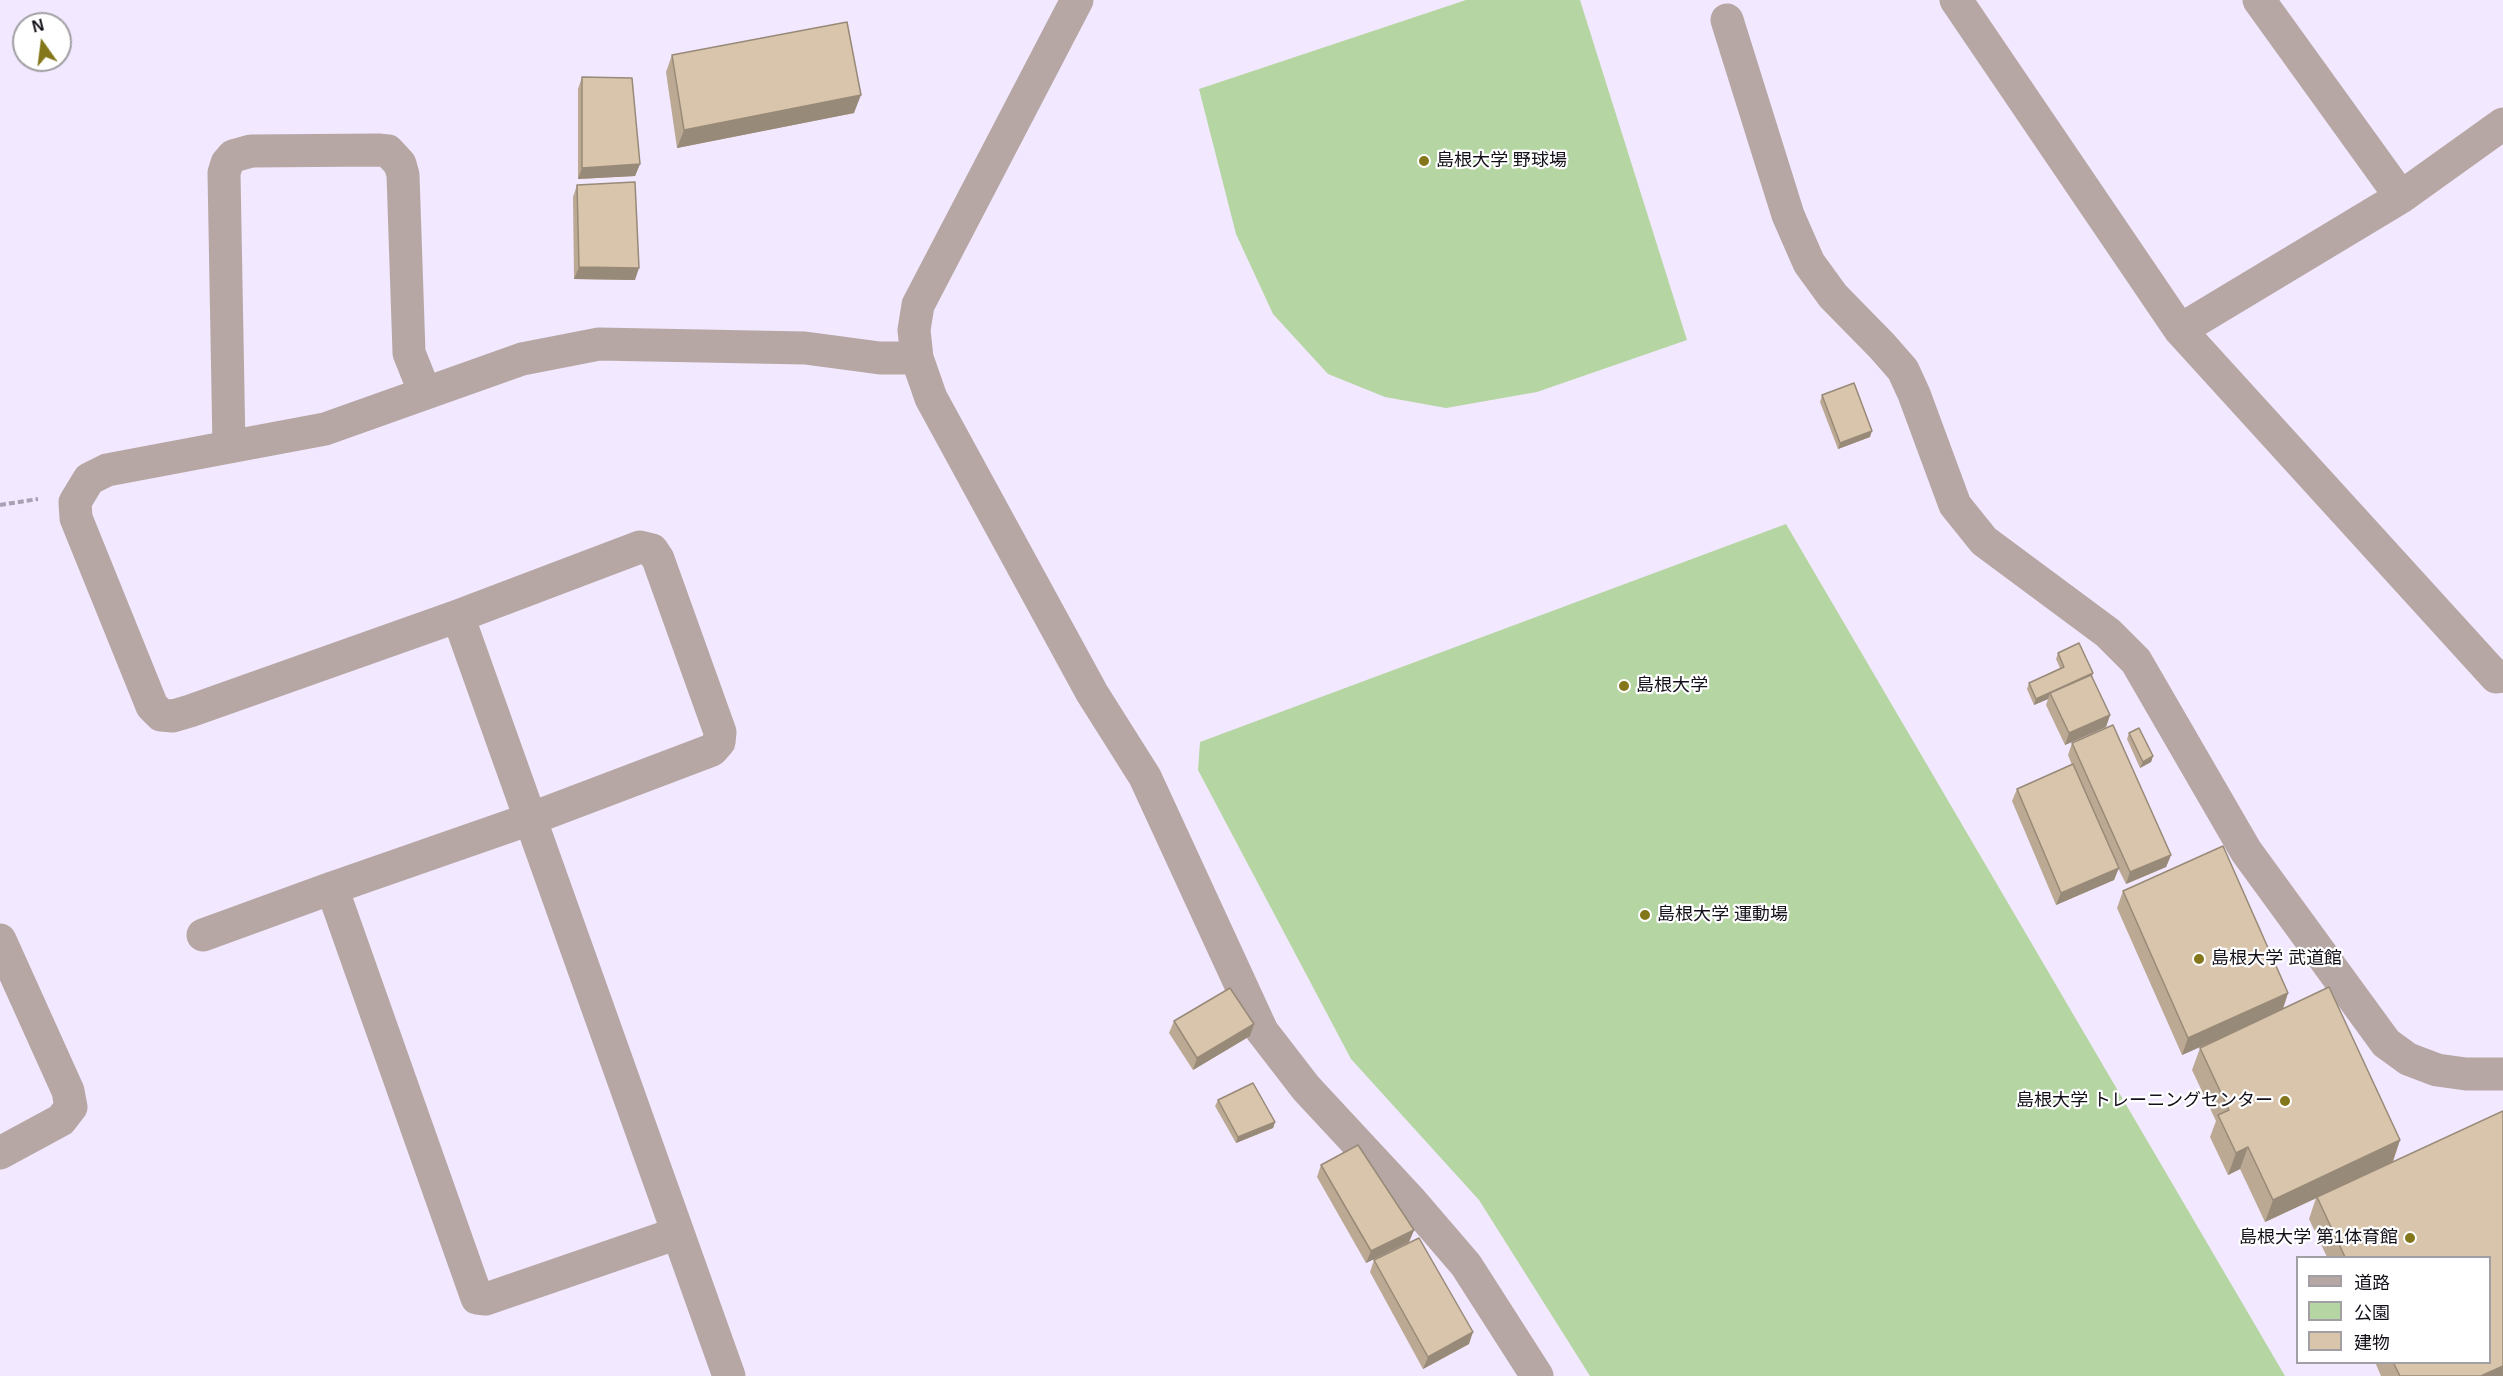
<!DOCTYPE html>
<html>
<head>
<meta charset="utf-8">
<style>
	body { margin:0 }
	#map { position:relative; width:2503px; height:1376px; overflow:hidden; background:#f2e8ff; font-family:Arial,"Noto Sans JP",sans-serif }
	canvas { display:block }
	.legend { position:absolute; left:2296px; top:1256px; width:195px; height:108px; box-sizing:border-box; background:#fff; border:2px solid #a19fa3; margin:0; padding:8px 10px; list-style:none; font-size:18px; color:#141019 }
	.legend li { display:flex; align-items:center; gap:12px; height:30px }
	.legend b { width:30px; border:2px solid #a19fa3 }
	.north { position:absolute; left:12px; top:12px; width:60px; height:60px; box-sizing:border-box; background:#fff; border:2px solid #a19fa3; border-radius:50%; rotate:346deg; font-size:16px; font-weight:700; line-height:24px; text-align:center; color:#141019 }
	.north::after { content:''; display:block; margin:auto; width:21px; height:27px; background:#84761a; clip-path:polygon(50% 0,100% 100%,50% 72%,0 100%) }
</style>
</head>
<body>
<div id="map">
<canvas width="2503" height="1376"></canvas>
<ul class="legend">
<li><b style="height:8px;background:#b6a7a4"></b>道路</li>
<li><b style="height:16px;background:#b5d6a2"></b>公園</li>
<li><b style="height:16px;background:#d9c5ac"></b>建物</li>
</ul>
<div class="north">N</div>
</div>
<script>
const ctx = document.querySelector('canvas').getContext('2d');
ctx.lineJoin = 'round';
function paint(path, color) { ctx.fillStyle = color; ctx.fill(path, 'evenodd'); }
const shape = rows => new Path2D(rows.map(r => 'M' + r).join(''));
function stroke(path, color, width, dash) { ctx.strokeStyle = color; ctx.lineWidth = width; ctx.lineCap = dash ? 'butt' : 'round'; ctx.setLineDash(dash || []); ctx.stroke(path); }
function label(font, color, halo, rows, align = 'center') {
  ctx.font = font + ' Arial,"Noto Sans JP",sans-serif'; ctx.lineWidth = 4.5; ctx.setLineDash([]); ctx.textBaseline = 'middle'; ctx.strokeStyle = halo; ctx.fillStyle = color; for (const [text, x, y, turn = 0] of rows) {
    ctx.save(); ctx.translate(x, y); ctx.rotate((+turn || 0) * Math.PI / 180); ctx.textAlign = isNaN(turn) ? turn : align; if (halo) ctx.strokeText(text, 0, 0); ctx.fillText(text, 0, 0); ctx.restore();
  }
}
paint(shape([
	[1466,0,1580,0,1687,340,1537,392,1446,408,1385,397,1328,374,1273,314,1236,234,1199,89],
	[1786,524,2285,1376,1590,1376,1479,1200,1351,1059,1198,770,1200,742]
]), '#b5d6a2');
stroke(shape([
	[0,505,38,499]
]), '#a9a1b3', 4, [6, 3]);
stroke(shape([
	[1077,0,918,305,914,330,917,358,931,398,1092,693,1145,777,1262,1031,1306,1088,1411,1201,1466,1265,1537,1376],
	[1956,0,2180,330,2496,677,2503,676],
	[2259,0,2401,197],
	[1727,20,1788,215,1809,263,1833,296,1882,346,1903,370,1914,394,1955,505,1984,541,2108,633,2136,661,2246,851,2386,1043,2408,1059,2437,1070,2466,1074,2503,1074],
	[2180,330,2401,197,2503,124],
	[229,447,325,429,522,359,599,344,805,348,880,358,917,358],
	[458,616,729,1376],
	[332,888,530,819,712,750,719,742,720,732,658,559,652,550,640,547,458,616,190,711,173,716,161,715,152,706,76,518,75,502,89,479,107,470,229,447,224,173,227,163,233,156,251,151,378,150,388,151,400,164,403,175,409,353,425,393],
	[203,935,332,888,477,1298,486,1299,678,1233],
	[0,940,68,1091,71,1107,61,1120,0,1153]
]), '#b6a7a4', 33);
paint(shape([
	[672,55,854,113,677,148,666,72],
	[582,77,640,164,635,176,578,179,578,89],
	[577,185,635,280,574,279,573,197],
	[1822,395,1870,437,1838,449,1820,402],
	[2058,653,2093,673,2092,676,2110,715,2106,727,2065,745,2046,705,2048,699,2034,705,2027,689,2029,683,2060,668,2056,659],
	[2129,733,2153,756,2151,762,2140,768,2127,739],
	[2072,743,2171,855,2166,867,2126,884,2118,868,2114,880,2056,905,2012,801,2017,789,2072,765,2068,755],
	[2223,846,2288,993,2283,1009,2329,987,2400,1140,2393,1162,2503,1111,2503,1376,2381,1376,2375,1362,2490,1362,2490,1257,2327,1257,2309,1219,2316,1198,2265,1222,2240,1169,2228,1175,2210,1137,2216,1121,2192,1070,2200,1048,2229,1034,2182,1055,2117,908,2123,891],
	[1174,1021,1250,1036,1193,1070,1169,1033],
	[1218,1100,1275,1122,1273,1128,1236,1143,1215,1106],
	[1321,1165,1414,1230,1409,1242,1366,1263,1317,1177],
	[1374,1260,1469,1344,1423,1369,1370,1272]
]), '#bba994');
paint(shape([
	[861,95,854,113,677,148,684,130],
	[640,164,635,176,578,179,582,168],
	[579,267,639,268,635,280,574,279],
	[1872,431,1870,437,1838,449,1840,443],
	[2093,673,2091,679,2050,693,2048,699,2034,705,2036,699],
	[2110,715,2106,727,2065,745,2069,733],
	[2153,756,2151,762,2140,768,2143,762],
	[2171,855,2166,867,2126,884,2130,872],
	[2119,868,2114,880,2056,905,2061,893],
	[2288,993,2282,1011,2182,1055,2188,1038],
	[1254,1024,1250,1036,1193,1070,1197,1058],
	[1275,1122,1273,1128,1236,1143,1238,1137],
	[2400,1140,2392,1163,2265,1222,2273,1200],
	[2248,1147,2240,1169,2228,1175,2236,1153],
	[1414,1230,1409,1242,1366,1263,1371,1251],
	[1473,1332,1469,1344,1423,1369,1428,1357],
	[2503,1366,2503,1376,2481,1376]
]), '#988a78');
const building = shape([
	[847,22,861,95,684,130,672,55,847,22],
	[582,77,632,78,640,164,582,168,582,77],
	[635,182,639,268,579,267,577,185,635,182],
	[1854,383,1872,431,1840,443,1822,395,1854,383],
	[2079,643,2093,673,2036,699,2029,683,2064,667,2058,653,2079,643],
	[2091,675,2110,715,2069,733,2050,693,2091,675],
	[2113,725,2171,855,2130,872,2072,743,2113,725],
	[2139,728,2153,756,2143,762,2129,733,2139,728],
	[2073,764,2119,868,2061,893,2017,789,2073,764],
	[2223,846,2288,993,2188,1038,2123,891,2223,846],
	[2329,987,2400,1140,2273,1200,2248,1147,2236,1153,2218,1115,2229,1110,2200,1048,2329,987],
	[1230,988,1254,1024,1197,1058,1174,1021,1230,988],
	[1253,1083,1275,1122,1238,1137,1218,1100,1253,1083],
	[2503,1111,2503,1366,2481,1376,2400,1376,2393,1362,2490,1362,2490,1257,2345,1257,2317,1197,2503,1111],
	[1358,1145,1414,1230,1371,1251,1321,1165,1358,1145],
	[1419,1238,1473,1332,1428,1357,1374,1260,1419,1238]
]);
paint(building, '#d9c5ac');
stroke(building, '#988a78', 1.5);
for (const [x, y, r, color] of [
	[1424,161,6,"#84761a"],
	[1624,686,6,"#84761a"],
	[1645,915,6,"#84761a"],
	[2199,959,6,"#84761a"],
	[2285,1101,6,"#84761a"],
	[2410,1238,6,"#84761a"]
]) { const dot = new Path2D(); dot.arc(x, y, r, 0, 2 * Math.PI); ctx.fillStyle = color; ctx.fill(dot); stroke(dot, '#fff', 2); }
label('18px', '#141019', '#fff', [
	["島根大学 野球場",1436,161],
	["島根大学",1636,686],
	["島根大学 運動場",1657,915],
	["島根大学 武道館",2211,959],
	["島根大学 トレーニングセンター",2273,1101,"right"],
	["島根大学 第1体育館",2398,1238,"right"]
], 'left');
</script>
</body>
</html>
